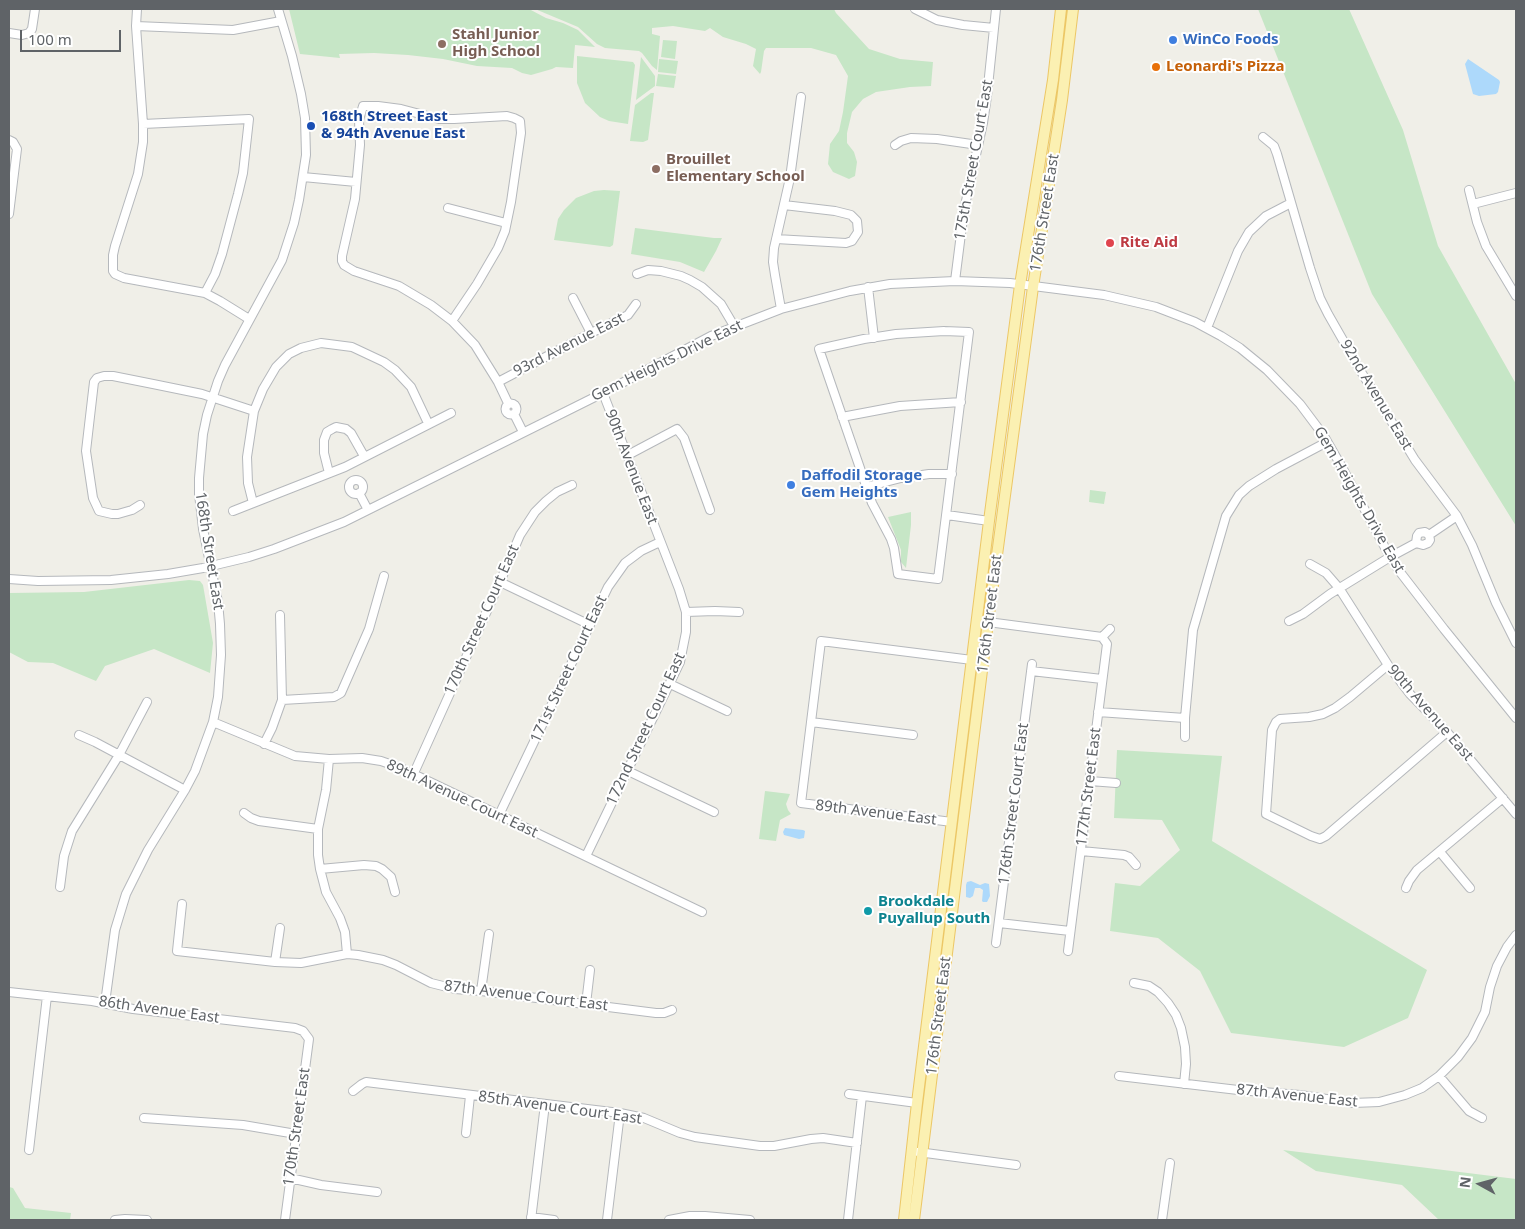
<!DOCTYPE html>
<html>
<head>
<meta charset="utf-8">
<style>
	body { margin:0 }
	#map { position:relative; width:1525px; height:1229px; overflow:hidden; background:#f0efe8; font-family:"Noto Sans",sans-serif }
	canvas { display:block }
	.frame { position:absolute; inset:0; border:10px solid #5f6367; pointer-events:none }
	.north { position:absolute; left:1455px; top:1159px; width:50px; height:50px; -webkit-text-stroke:4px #fff; paint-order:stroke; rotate:277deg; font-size:14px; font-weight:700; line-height:20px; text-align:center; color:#5f6367 }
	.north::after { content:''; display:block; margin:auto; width:18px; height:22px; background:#5f6367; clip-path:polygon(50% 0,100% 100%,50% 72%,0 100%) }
	.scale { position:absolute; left:20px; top:30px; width:101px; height:22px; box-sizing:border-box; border:2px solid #5f6367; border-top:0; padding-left:6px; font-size:15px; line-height:18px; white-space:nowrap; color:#5f6367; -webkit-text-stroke:4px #fff; paint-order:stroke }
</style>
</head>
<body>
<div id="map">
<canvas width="1525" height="1229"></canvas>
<div class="frame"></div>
<div class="north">N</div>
<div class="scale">100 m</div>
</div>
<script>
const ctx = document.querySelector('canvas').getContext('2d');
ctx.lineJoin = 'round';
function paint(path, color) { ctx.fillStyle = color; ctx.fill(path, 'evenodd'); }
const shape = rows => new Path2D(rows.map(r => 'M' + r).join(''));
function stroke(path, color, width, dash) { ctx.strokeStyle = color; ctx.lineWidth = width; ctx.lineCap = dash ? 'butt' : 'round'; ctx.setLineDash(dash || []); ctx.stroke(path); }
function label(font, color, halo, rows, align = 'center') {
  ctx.font = font + ' "Noto Sans",sans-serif'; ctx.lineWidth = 4; ctx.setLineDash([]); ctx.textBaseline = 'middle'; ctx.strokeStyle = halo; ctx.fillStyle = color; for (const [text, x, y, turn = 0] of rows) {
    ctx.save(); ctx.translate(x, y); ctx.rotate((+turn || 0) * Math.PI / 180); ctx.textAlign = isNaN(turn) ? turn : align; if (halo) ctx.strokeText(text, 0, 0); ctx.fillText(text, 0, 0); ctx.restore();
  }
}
paint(shape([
	[289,9,529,9,546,18,563,23,578,30,595,47,575,45,573,68,556,67,552,69,531,75,522,73,512,68,477,66,443,59,408,55,374,53,339,54,340,58,300,54],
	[535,9,834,9,836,13,869,49,900,59,933,62,931,86,910,87,876,92,863,99,852,112,847,133,847,143,854,152,857,162,855,176,849,179,833,172,828,164,830,144,839,131,843,112,848,76,836,55,811,48,766,48,764,51,761,72,760,74,753,66,756,49,746,44,723,37,710,28,705,31,673,26,652,28,652,34,660,36,657,70,652,66,642,53,639,51,605,48,597,44,578,27],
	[1258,9,1349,9,1403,130,1438,246,1516,384,1516,526,1372,294],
	[663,40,677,41,675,59,661,57],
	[577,56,633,62,635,65,628,124,609,121,600,117,585,103,577,83],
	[641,57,655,76,655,86,636,100],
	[659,59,678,61,676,74,658,72],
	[658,74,676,76,674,88,656,86],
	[651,93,654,93,648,140,643,142,630,141,635,105],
	[604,190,620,191,613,245,610,247,554,240,558,219,564,210,576,198,594,191],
	[635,228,714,238,722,238,716,251,704,272,680,262,631,254],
	[1090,490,1106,492,1104,504,1089,502],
	[911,512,911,525,906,568,901,562,901,550,888,517],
	[189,580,200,581,203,585,213,643,210,673,154,649,105,666,96,681,53,663,28,662,9,652,9,593,84,592],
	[1117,750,1222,756,1212,841,1427,970,1408,1018,1344,1047,1231,1033,1200,971,1158,938,1110,931,1115,883,1140,886,1180,850,1162,820,1114,818],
	[765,791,790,794,786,804,788,810,791,814,780,820,776,841,759,839],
	[1283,1150,1516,1179,1516,1220,1439,1220,1402,1185,1316,1171],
	[9,1187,13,1188,25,1208,71,1213,70,1220,9,1220]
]), '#c6e6c6');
paint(shape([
	[1468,59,1499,80,1500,82,1498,92,1496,94,1479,96,1473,94,1465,64],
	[785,828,803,830,805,831,804,838,799,839,784,835,783,832],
	[971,881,980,885,985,883,989,884,990,896,987,902,983,902,982,901,983,890,980,888,975,888,973,896,970,898,966,897,966,885,967,882]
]), '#add9fb');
const minor = shape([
	[137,9,136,26,143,124,143,142,138,174,115,246,113,255,113,271,115,274,124,278,205,293,220,301,249,319],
	[915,9,937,20,963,25,994,28],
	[136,26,233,30,281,21],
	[9,33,22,35,29,33,32,29,35,9],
	[143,124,249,119,243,173,238,194,222,254,215,274,205,293],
	[1263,137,1274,146,1277,154,1310,268,1320,298,1328,314,1360,370,1415,460,1457,516,1472,545,1496,603,1516,643],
	[9,140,13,142,17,149,9,214],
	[895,145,901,141,911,138,937,139,978,145],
	[303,177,356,182],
	[1469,190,1477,222,1486,246,1516,296],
	[1473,204,1516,193],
	[448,208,506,223],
	[776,239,846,243,852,241,858,232,857,221,851,215,835,211,784,205],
	[637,274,648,270,661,271,681,276,690,280,702,287,721,304,734,326],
	[955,281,964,210,983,123,987,96,996,9],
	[868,287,874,338],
	[573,298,591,333],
	[781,309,775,275,773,262,774,248,790,178,801,97],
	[452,321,477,284,498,248,505,231,511,202,521,133,520,121,514,118,507,116,454,119,439,119,401,109,378,106,363,106,359,120,360,145,355,199,342,256,342,261,344,265,354,271,399,286,431,305,452,321,475,345,498,382,508,403],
	[1207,328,1238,251,1249,232,1266,216,1291,203],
	[944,331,969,332,938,579,898,574,894,548,891,539,872,503,819,349,864,339,896,334,944,331],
	[498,382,591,333,628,315,636,304],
	'505.5 409a5.5 5.5 0 1 1 11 0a5.5 5.5 0 1 1-11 0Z',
	[514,414,523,432],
	[842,417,900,406,961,402],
	[628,455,677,429,684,438,710,510],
	[329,473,324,453,324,440,327,432,332,429,336,427,346,429,351,433,364,456],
	'349 487a7 7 0 1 1 14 0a7 7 0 1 1-14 0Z',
	[866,487,901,478,929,474,952,474],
	[359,493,368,510],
	[253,503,248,483,247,457,254,411,263,389,276,367,289,354,301,348,321,343,352,347,384,362,395,370,411,387,428,423],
	[140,505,132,510,118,514,112,514,99,511,93,498,86,451,94,382,97,378,104,376,113,376,153,384,202,394,254,411],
	[233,511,345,467,451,413],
	[947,515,989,521],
	[1429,535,1457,516],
	[1310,564,1326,573,1339,588,1388,665,1410,694,1447,732,1516,814],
	[9,579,38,581,111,580,168,574,203,568,249,557,274,549,344,522,603,393,711,336,781,309,850,291,890,284,955,281,1010,283,1104,295,1156,307,1195,322,1221,336,1240,348,1267,370,1300,404,1324,436,1343,469,1390,557,1400,572,1444,629,1516,718],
	[500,582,590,625],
	[686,612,715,611,739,612],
	[1289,621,1303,614,1330,594,1390,557,1416,543,1423,545,1428,543,1430,540,1429,535,1425,532,1419,533,1417,536,1416,543],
	[988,622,1102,637],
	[1102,637,1110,629],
	[1388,665,1350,697,1335,708,1323,714,1309,717,1280,719,1276,722,1272,730,1266,814,1311,836,1320,839,1326,836,1447,732],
	[1031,671,1102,679],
	[670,684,727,711],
	[282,700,334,697,341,693,369,629,384,576],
	[1098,712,1185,718],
	[213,722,295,756,329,759,362,758,381,761,401,768,702,912],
	[811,722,913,735],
	[79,735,95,742,185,790],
	[1185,737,1185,718,1193,630,1226,516,1239,495,1249,486,1276,469,1327,442],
	[264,744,272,728,282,700,280,615],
	[329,759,326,790,318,829,318,855,320,869,326,892,340,918,345,932,347,954],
	[628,771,714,812],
	[414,773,500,582,520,535,535,512,546,501,557,492,572,485],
	[1090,781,1116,783],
	[244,813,251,818,259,821,318,829],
	[499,815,608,587,625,563,641,551,660,542],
	[952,822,801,803,821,641,972,660],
	[1081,851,1124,855,1129,857,1136,865],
	[1440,852,1470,888],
	[586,856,680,662,686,632,686,612,679,589,603,393],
	[320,869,364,865,376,866,382,869,391,877,395,892],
	[60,887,64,856,72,831,119,755,147,702],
	[1406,888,1409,881,1417,870,1503,798],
	[182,904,177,951,275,962,301,963,347,954,358,955,383,960,396,965,431,983,455,989,481,991,656,1013,664,1013,672,1010],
	[999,923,1070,931],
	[996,943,1032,664],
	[1068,951,1107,644,1102,637],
	[275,962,280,928],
	[1134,983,1149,986,1158,992,1168,1003,1176,1015,1181,1028,1185,1047,1186,1064,1184,1084],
	[481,991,489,934],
	[9,992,92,1001,133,1009,295,1028,303,1031,309,1039,285,1220],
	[105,1003,115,930,126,894,148,850,185,790,195,771,213,722,218,697,221,655,220,624,218,602,203,529,199,494,199,478,203,434,207,415,218,381,225,365,282,260,294,223,299,200,306,155,305,118,301,94,292,56,278,9],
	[586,1004,590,970],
	[1119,1076,1238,1090,1300,1095,1353,1103,1379,1102,1405,1095,1422,1088,1439,1076,1458,1057,1472,1038,1485,1012,1490,987,1497,966,1507,947,1516,935],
	[1439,1076,1469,1111,1482,1118],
	[353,1091,362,1084,366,1082,620,1113,644,1118,680,1133,695,1137,760,1146,774,1146,811,1139,823,1138,857,1143],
	[849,1094,917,1103],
	[144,1118,243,1125,296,1134],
	[466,1133,470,1096],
	[29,1150,47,996],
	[918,1152,1016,1165],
	[290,1178,321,1185,377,1192],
	[531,1217,554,1220],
	[115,1220,125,1219,147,1220],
	[531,1220,545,1104],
	[607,1220,620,1113],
	[669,1220,690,1216,705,1216,750,1220],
	[848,1220,862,1096],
	[1162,1220,1170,1163]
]);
const major = shape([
	[904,1220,917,1103,989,521,1020,285,1053,80,1061,9],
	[914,1220,988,622,1033,287,1062,100,1073,9]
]);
stroke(minor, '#b5b8bc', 10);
stroke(major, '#ecc766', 12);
stroke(minor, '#fff', 8);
stroke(major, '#fbf0b2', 10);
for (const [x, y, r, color] of [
	[1173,40,5,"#3f7fe0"],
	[442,44,5,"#8d6e63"],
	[1156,67,5,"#e8710a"],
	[311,126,5,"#1a4fb4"],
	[656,169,5,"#8d6e63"],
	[1110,243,5,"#e0444e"],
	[791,485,5,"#3f7fe0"],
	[868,911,5,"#0f9aa8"]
]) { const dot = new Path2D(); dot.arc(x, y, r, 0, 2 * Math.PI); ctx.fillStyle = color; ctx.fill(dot); stroke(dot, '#fff', 2); }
label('bold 15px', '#785e54', '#fff', [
	["Stahl Junior",452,35],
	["High School",452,52],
	["Brouillet",666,160],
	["Elementary School",666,177]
], 'left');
label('bold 15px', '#366cbe', '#fff', [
	["WinCo Foods",1183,40],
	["Daffodil Storage",801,476],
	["Gem Heights",801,493]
], 'left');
label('bold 15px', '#c56008', '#fff', [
	["Leonardi's Pizza",1166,67]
], 'left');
label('bold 15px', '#164399', '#fff', [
	["168th Street East",321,117],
	["& 94th Avenue East",321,134]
], 'left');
label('15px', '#5f6367', '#fff', [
	["175th Street Court East",974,160,-80],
	["176th Street East",1045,213,-81],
	["93rd Avenue East",569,345,-27],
	["Gem Heights Drive East",667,361,-26],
	["92nd Avenue East",1376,395,59],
	["90th Avenue East",631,467,69],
	["Gem Heights Drive East",1359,500,60],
	["168th Street East",209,551,81],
	["176th Street East",990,614,-83],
	["170th Street Court East",482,620,-66],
	["171st Street Court East",569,669,-65],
	["90th Avenue East",1430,713,49],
	["172nd Street Court East",646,729,-65],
	["177th Street East",1089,787,-83],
	["89th Avenue Court East",462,799,25],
	["176th Street Court East",1014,804,-83],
	["89th Avenue East",876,813,7],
	["87th Avenue Court East",526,996,7],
	["86th Avenue East",159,1010,8],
	["176th Street East",939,1016,-83],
	["87th Avenue East",1297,1096,6],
	["85th Avenue Court East",560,1108,8],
	["170th Street East",297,1127,-82]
]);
label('bold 15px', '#be3a42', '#fff', [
	["Rite Aid",1120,243]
], 'left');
label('bold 15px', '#0d838f', '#fff', [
	["Brookdale",878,902],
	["Puyallup South",878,919]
], 'left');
</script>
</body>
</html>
